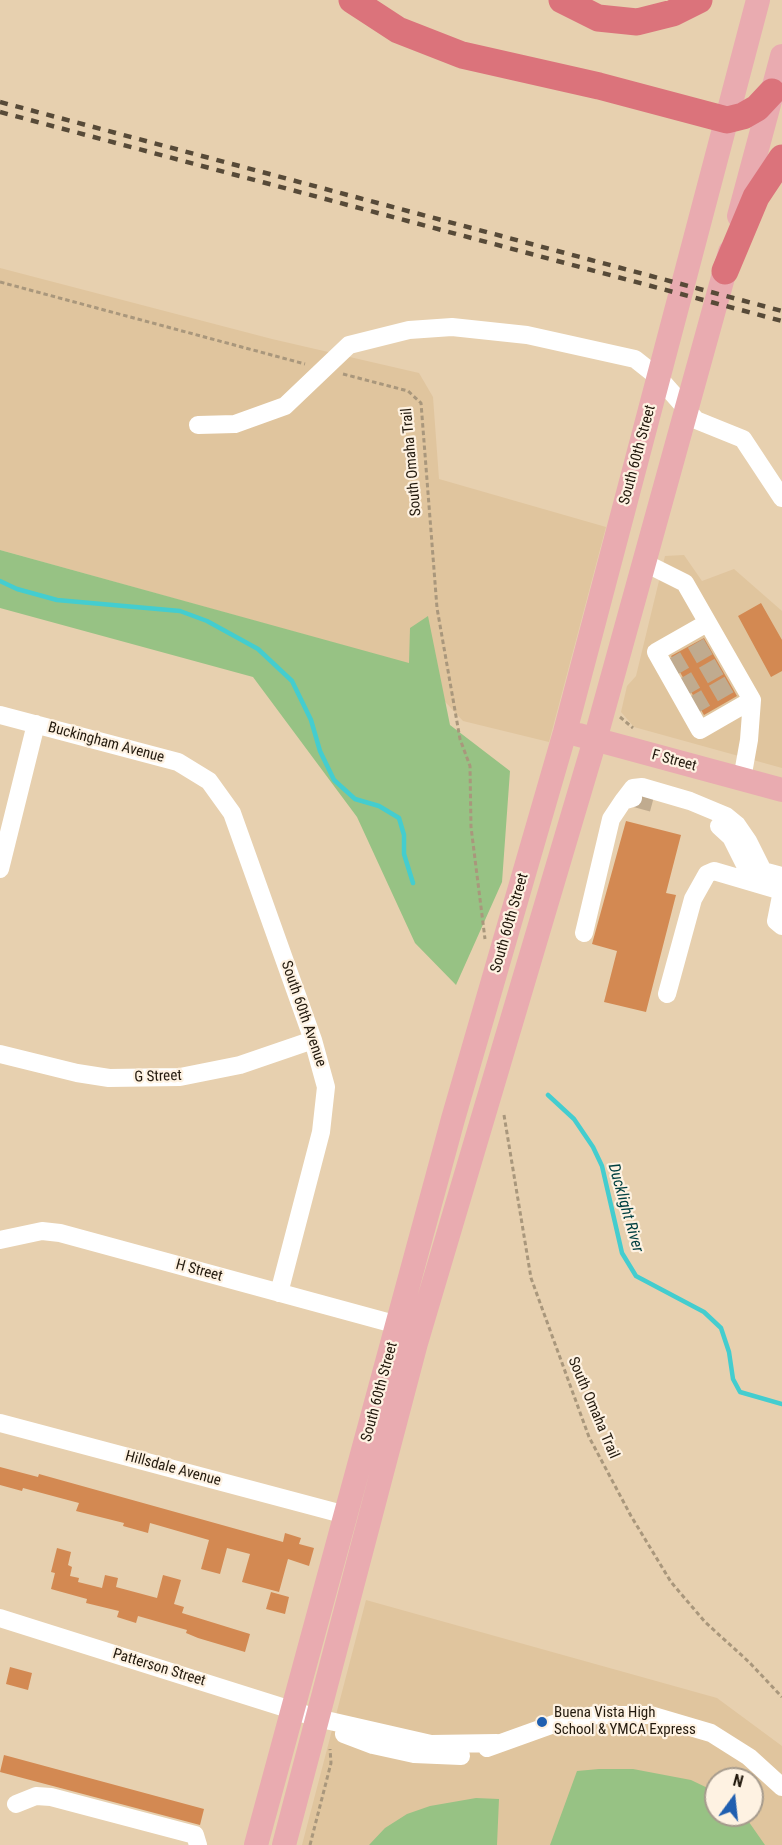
<!DOCTYPE html>
<html>
<head>
<meta charset="utf-8">
<style>
	body { margin:0 }
	#map { position:relative; width:782px; height:1845px; overflow:hidden; background:#e7d0af; font-family:"Roboto Condensed",sans-serif }
	canvas { display:block }
	.north { position:absolute; left:704px; top:1767px; width:60px; height:60px; box-sizing:border-box; background:#fef2e2; border:2px solid #a69b8d; border-radius:50%; rotate:15deg; font-size:16px; font-weight:700; line-height:24px; text-align:center; color:#22190d }
	.north::after { content:''; display:block; margin:auto; width:21px; height:27px; background:#205fb0; clip-path:polygon(50% 0,100% 100%,50% 72%,0 100%) }
</style>
</head>
<body>
<div id="map">
<canvas width="782" height="1845"></canvas>
<div class="north">N</div>
</div>
<script>
const ctx = document.querySelector('canvas').getContext('2d');
ctx.lineJoin = 'round';
function paint(path, color) { ctx.fillStyle = color; ctx.fill(path, 'evenodd'); }
const shape = rows => new Path2D(rows.map(r => 'M' + r).join(''));
function stroke(path, color, width, dash) { ctx.strokeStyle = color; ctx.lineWidth = width; ctx.lineCap = dash ? 'butt' : 'round'; ctx.setLineDash(dash || []); ctx.stroke(path); }
function label(font, color, halo, rows, align = 'center') {
  ctx.font = font + ' "Roboto Condensed",sans-serif'; ctx.lineWidth = 4.5; ctx.setLineDash([]); ctx.textBaseline = 'middle'; ctx.strokeStyle = halo; ctx.fillStyle = color; for (const [text, x, y, turn = 0] of rows) {
    ctx.save(); ctx.translate(x, y); ctx.rotate((+turn || 0) * Math.PI / 180); ctx.textAlign = isNaN(turn) ? turn : align; if (halo) ctx.strokeText(text, 0, 0); ctx.fillText(text, 0, 0); ctx.restore();
  }
}
paint(shape([
	[0,268,272,339,419,373,433,397,439,479,606,527,549,742,463,721,410,664,0,550],
	[684,555,702,581,734,569,782,611,782,768,634,727,621,712,627,686,636,676,665,556],
	[366,1600,717,1698,782,1746,782,1845,302,1845],
	[716,1779,752,1779,752,1815,716,1815]
]), '#e0c59e');
paint(shape([
	[0,550,409,663,410,628,428,616,450,725,510,771,502,882,456,985,415,943,357,817,253,677,0,608],
	[599,1769,633,1769,691,1780,716,1792,716,1815,744,1815,765,1845,550,1845,577,1771],
	[476,1798,499,1799,497,1845,369,1845,385,1828,407,1814,430,1806]
]), '#97c284');
stroke(shape([
	[0,581,17,589,57,600,180,611,207,621,258,649,292,681,311,720,320,751,334,780,355,799,379,806,399,818,404,835,404,854,413,883],
	[548,1095,574,1119,593,1147,602,1166,622,1253,636,1276,704,1312,721,1328,729,1352,733,1379,740,1392,782,1404]
]), '#44cdcf', 4.5);
paint(shape([
	[761,603,782,640,782,671,771,677,738,616],
	[704,638,737,696,704,715,671,656],
	[626,821,681,835,666,893,676,895,646,1012,604,1002,617,951,592,944],
	[0,1467,38,1477,39,1474,283,1542,285,1533,301,1538,299,1544,314,1548,309,1566,288,1559,279,1592,242,1582,250,1554,227,1548,220,1574,201,1569,209,1540,150,1523,148,1533,123,1526,124,1523,76,1511,79,1503,23,1488,22,1491,0,1485],
	[57,1548,71,1552,68,1565,72,1567,70,1576,79,1578,78,1582,102,1588,105,1575,118,1578,116,1587,157,1598,163,1575,181,1580,174,1604,184,1607,182,1613,250,1634,245,1652,198,1638,186,1633,187,1630,138,1616,136,1623,117,1617,119,1611,86,1603,87,1599,51,1589,55,1573,51,1572],
	[271,1592,289,1597,285,1614,266,1609],
	[10,1667,32,1673,28,1690,6,1684],
	[4,1755,204,1809,200,1825,0,1772]
]), '#d38952');
stroke(shape([
	[669,669,709,646],
	[680,689,720,666],
	[690,707,730,684],
	[635,798,657,804]
]), '#c0ab8f', 18, [18, 9]);
stroke(shape([
	[0,282,305,364],
	[343,374,408,391,421,403,437,608,460,739,470,766,471,827,485,939],
	[620,717,633,728],
	[504,1115,531,1278,589,1437,631,1516,671,1582,705,1622,749,1662,782,1697],
	[310,1845,331,1763,330,1749]
]), '#a9977c', 3, [4.5, 3]);
stroke(shape([
	[198,425,235,424,285,406,349,345,409,330,452,327,527,335,635,359,659,378,696,420,743,439,782,498],
	[645,563,685,583,752,700,749,740,742,779],
	[707,623,656,652,700,730,752,700],
	[0,715,178,762,209,781,232,813,313,1040,326,1087,321,1132,279,1293],
	[623,801,633,788,642,787,690,801,726,816,737,825,748,841,763,871,782,876],
	[719,826,731,837,749,873,761,884],
	[0,869,36,724],
	[782,891,776,921,782,926],
	[584,933,611,819,623,801,633,798],
	[667,994,693,899,707,874,714,871,782,891],
	[0,1054,77,1073,109,1078,180,1077,240,1065,313,1040],
	[0,1240,42,1231,60,1233,398,1325],
	[0,1423,346,1515],
	[0,1618,317,1718,431,1744,497,1743],
	[344,1734,373,1745,414,1754,461,1756],
	[487,1748,565,1720,597,1715,650,1715,711,1733,749,1757,782,1787],
	[16,1804,36,1796,51,1797,195,1835,198,1845]
]), '#fff', 18);
stroke(shape([
	[739,216,782,56],
	[579,735,782,790],
	[256,1845,453,1119,565,732,758,0],
	[284,1845,416,1343,595,740,730,252]
]), '#e9abb0', 24);
stroke(shape([
	[352,0,398,30,462,55,599,86,727,120,743,116,757,108,772,92],
	[562,0,598,18,637,22,673,13,699,0],
	[725,271,756,197,782,158]
]), '#db737b', 27);
stroke(shape([
	[0,102,782,311],
	[0,112,782,321]
]), '#574a38', 4.5, [8, 8]);
for (const [x, y, r, color] of [
	[542,1722,6,"#205fb0"]
]) { const dot = new Path2D(); dot.arc(x, y, r, 0, 2 * Math.PI); ctx.fillStyle = color; ctx.fill(dot); stroke(dot, '#fef2e2', 2); }
label('15px', '#22190d', '#fef2e2', [
	["South 60th Street",638,455,-75],
	["South Omaha Trail",412,462,-95],
	["Buckingham Avenue",106,743,15],
	["F Street",674,761,15],
	["South 60th Street",510,923,-74],
	["South 60th Avenue",303,1014,71],
	["G Street",158,1077,-2],
	["H Street",199,1271,15],
	["South 60th Street",380,1392,-75],
	["South Omaha Trail",593,1408,67],
	["Hillsdale Avenue",173,1469,15],
	["Patterson Street",159,1668,17]
]);
label('15px', '#22190d', '#fef2e2', [
	["Buena Vista High",554,1713],
	["School & YMCA Express",554,1730]
], 'left');
label('italic 16px', '#004041', '#fef2e2', [
	["Ducklight River",625,1208,74]
]);
</script>
</body>
</html>
